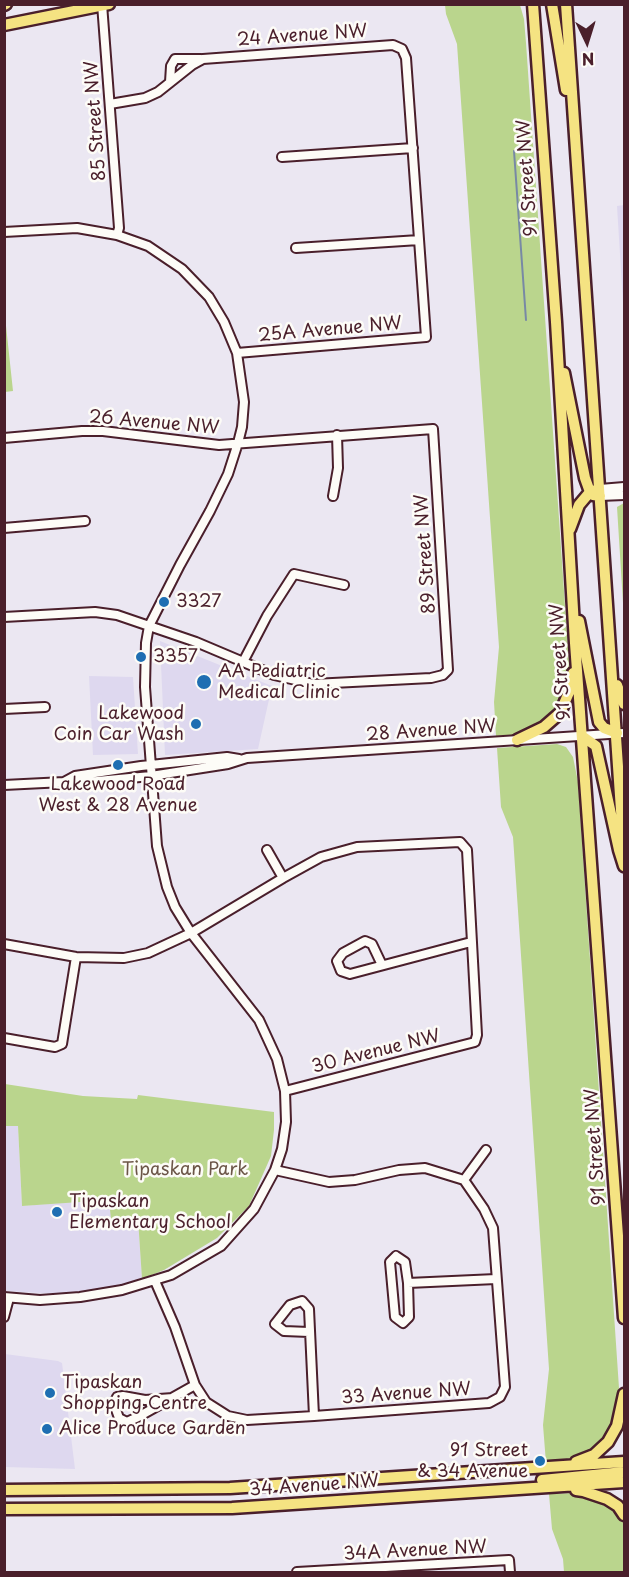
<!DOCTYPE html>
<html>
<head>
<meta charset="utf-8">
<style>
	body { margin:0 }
	#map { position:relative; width:629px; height:1577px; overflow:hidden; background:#ebe7f2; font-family:"Playpen Sans",sans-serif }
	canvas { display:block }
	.frame { position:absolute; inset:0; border:6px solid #4a1f2b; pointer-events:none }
	.north { position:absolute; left:557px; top:12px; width:60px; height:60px; -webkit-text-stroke:4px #fdfcf7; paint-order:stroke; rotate:176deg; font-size:16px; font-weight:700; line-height:24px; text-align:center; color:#4a1f2b }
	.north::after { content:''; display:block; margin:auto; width:21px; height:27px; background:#4a1f2b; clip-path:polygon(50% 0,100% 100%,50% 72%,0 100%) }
</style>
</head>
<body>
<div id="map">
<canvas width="629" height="1577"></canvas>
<div class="frame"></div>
<div class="north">N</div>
</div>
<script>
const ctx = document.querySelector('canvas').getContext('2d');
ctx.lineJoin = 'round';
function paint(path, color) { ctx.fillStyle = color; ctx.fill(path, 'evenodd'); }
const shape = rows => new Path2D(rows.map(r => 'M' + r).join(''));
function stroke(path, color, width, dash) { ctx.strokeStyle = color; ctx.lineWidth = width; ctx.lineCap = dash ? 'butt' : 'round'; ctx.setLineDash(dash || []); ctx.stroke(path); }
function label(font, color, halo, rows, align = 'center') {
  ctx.font = font + ' "Playpen Sans",sans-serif'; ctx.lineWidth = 5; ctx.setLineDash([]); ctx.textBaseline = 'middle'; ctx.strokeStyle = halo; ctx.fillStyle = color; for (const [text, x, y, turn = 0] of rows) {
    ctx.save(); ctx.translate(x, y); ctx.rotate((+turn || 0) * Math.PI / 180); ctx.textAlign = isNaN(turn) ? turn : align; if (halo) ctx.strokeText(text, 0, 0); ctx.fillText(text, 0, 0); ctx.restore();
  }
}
paint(shape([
	[624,205,624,319,617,206],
	[160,641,272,686,258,749,165,755],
	[89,676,133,677,138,754,93,755],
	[5,1126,18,1126,22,1206,109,1199,138,1219,142,1279,102,1289,61,1294,5,1291],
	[5,1354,58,1361,62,1363,75,1469,5,1467]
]), '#ded8ef');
paint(shape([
	[445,5,520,5,524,19,526,43,569,663,569,678,561,703,548,720,524,733,513,735,496,736,494,702,499,647,457,44,446,14],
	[4,307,13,391,5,392,4,392],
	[624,503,624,619,617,507],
	[557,744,566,747,573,757,578,782,619,1388,616,1416,607,1437,596,1449,572,1460,546,1463,543,1425,549,1369,513,837,501,807,497,748],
	[5,1084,83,1096,137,1099,138,1095,274,1112,274,1130,271,1156,249,1206,217,1238,164,1270,142,1279,138,1219,111,1219,109,1200,22,1206,18,1126,5,1126],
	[575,1493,605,1500,624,1520,624,1572,564,1572,563,1559,552,1529,549,1494]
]), '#bad58d');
stroke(shape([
	[514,151,526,320]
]), '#7889a5', 2);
const minor = shape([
	[102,4,119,228,117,235],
	[170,82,171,66,175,59,201,59],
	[110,104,145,98,158,92,192,65,203,59,393,45,402,49,406,58,426,337,237,353],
	[282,157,413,148],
	[4,232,77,228,117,235,148,246,182,269,209,297,224,322,237,353,244,402,242,427,238,443,228,474,210,511,180,565,149,626,146,643,145,687,157,846,167,887,175,907,191,933,259,1020,277,1059,285,1091,286,1122,282,1149,275,1170,254,1209,221,1246,171,1275,122,1290,80,1297,40,1300,4,1297],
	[296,248,419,240],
	[4,438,82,431,103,431,219,445,433,429,448,670,443,675,431,678,313,684,274,675,196,642,117,615,95,612,4,617],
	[600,489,624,487],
	[333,496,338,468,337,435],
	[600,496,624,495],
	[4,528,85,521],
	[243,662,267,616,294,574,344,585],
	[4,709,45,707],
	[64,782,75,776,141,766,227,757,239,759],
	[4,785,64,782,76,783,151,776,228,764,247,758,624,733],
	[267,850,283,878],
	[4,944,76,957,124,958,148,953,191,933,283,878,321,857,357,847,460,842,467,850,477,1035,475,1042,285,1091],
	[382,965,372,944,365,941,343,953,337,961,341,971,350,974,471,942],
	[4,1038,55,1047,62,1044,76,957],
	[464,1180,486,1150],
	[396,1256,405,1262,408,1283,409,1317,403,1323,395,1317,390,1262,396,1256],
	[155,1281,175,1327,195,1385,206,1402,228,1416,247,1420,314,1416,489,1403,500,1397,505,1387,493,1228,484,1209,464,1180,425,1168,399,1170,355,1180,329,1182,275,1170],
	[408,1283,496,1279],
	[4,1317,9,1298],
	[309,1332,284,1331,275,1324,290,1305,302,1301,309,1309,314,1416],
	[173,1398,145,1400,123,1396,117,1397,114,1404,119,1418,127,1422,138,1417,195,1385],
	[297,1572,509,1560,510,1572]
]);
const major = shape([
	[533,4,556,322,575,643,624,1318],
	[552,4,566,90],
	[566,4,624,854],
	[4,5,6,4],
	[4,25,109,4],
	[564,373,585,478,590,492,593,495,600,496],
	[570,529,579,505,590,492,596,490],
	[579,621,599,722,604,728,617,733],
	[617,685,624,704],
	[582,736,596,746,619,850,624,866],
	[517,740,544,727,560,713,570,690,573,673],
	[576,1462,594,1455,608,1442,617,1426,624,1394],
	[542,1480,624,1472],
	[4,1490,230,1488,624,1462],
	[576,1490,583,1491,607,1499,618,1506,624,1515],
	[4,1509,232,1508,624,1482]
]);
stroke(minor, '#4a1f2b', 12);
stroke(major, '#4a1f2b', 15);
stroke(minor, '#fdfcf7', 8);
stroke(major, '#f5e382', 10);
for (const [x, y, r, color] of [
	[164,602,6,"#1f6fb2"],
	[141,657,6,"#1f6fb2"],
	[204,682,8,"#1f6fb2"],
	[196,724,6,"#1f6fb2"],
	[118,765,6,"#1f6fb2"],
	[57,1212,6,"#1f6fb2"],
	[50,1393,6,"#1f6fb2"],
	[47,1429,6,"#1f6fb2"],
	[540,1461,6,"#1f6fb2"]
]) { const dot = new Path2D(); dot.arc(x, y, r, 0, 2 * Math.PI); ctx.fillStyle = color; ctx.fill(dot); stroke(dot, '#fdfcf7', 2); }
label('18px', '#4a1f2b', '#fdfcf7', [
	["24 Avenue NW",302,36,-4],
	["85 Street NW",96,121,-94],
	["91 Street NW",528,178,-94],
	["25A Avenue NW",330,330,-5],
	["26 Avenue NW",154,423,5],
	["89 Street NW",426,554,-94],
	["91 Street NW",561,662,-94],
	["28 Avenue NW",431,731,-4],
	["30 Avenue NW",376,1052,-14],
	["91 Street NW",596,1147,-94],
	["33 Avenue NW",406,1394,-4],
	["34 Avenue NW",314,1486,-4],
	["34A Avenue NW",415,1551,-3]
]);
label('18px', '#4a1f2b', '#fdfcf7', [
	["3327",176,602],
	["3357",153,657],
	["AA Pediatric",218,672],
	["Medical Clinic",218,693],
	["Lakewood",184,714,"right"],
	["Coin Car Wash",184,735,"right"],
	["Lakewood Road",118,785,"center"],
	["West & 28 Avenue",118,806,"center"],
	["Tipaskan",69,1202],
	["Elementary School",69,1223],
	["Tipaskan",62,1383],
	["Shopping Centre",62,1404],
	["Alice Produce Garden",59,1429],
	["91 Street",528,1451,"right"],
	["& 34 Avenue",528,1472,"right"]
], 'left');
label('18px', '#6c5648', '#fdfcf7', [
	["Tipaskan Park",185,1170]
]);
</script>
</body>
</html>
